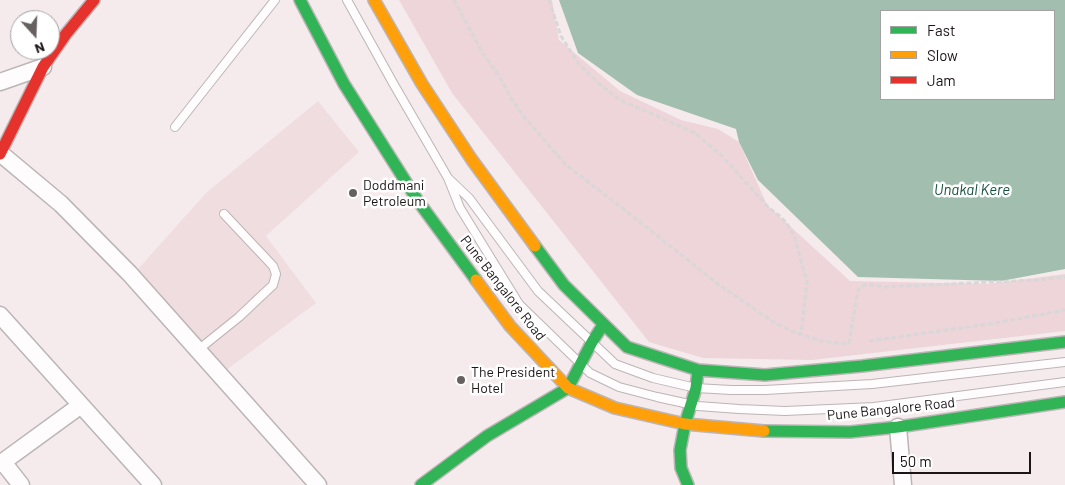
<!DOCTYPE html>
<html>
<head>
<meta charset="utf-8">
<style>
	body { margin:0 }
	#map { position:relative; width:1065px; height:485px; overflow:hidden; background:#f5ebed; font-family:Barlow,sans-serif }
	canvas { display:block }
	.legend { position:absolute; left:880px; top:10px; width:175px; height:90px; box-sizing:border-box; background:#fff; border:1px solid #a4a1a2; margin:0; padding:6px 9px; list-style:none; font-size:15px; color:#1b1516 }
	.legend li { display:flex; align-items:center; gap:10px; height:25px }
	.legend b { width:25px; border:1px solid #a4a1a2 }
	.north { position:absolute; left:10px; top:10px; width:50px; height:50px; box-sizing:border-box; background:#fff; border:1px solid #a4a1a2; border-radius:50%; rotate:160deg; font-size:14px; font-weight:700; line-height:20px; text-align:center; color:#1b1516 }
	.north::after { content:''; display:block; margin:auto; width:18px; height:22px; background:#676061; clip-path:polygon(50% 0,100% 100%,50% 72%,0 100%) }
	.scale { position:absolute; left:892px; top:452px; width:139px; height:22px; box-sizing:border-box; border:2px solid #1b1516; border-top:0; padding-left:6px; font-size:15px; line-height:18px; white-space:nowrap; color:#1b1516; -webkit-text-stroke:4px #fff; paint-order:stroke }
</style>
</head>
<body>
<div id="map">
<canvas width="1065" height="485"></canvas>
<ul class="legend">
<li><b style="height:6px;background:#30b455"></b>Fast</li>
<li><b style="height:6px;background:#ff9f0a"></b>Slow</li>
<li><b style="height:6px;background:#e5322d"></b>Jam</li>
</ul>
<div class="north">N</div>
<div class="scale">50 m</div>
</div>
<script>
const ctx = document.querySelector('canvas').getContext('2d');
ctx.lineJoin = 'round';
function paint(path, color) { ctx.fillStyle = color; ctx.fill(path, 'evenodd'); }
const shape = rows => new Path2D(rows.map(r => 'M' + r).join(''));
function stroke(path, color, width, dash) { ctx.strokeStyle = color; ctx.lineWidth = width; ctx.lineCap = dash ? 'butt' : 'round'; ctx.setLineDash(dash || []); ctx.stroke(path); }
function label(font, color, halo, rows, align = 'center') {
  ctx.font = font + ' Barlow,sans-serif'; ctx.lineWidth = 5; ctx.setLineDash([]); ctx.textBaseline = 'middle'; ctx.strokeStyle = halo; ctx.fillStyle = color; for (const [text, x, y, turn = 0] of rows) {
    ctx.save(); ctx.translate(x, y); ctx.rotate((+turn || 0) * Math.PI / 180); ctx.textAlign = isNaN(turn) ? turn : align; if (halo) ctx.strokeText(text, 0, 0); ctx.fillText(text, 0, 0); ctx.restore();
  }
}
paint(shape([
	[318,101,359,152,266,236,316,303,213,380,131,277,206,193]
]), '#f0dde0');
paint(shape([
	[399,0,552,0,559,40,620,91,681,120,718,129,739,142,767,205,850,281,988,284,1065,274,1065,331,812,360,703,358,649,342,452,93]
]), '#edd5d9');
paint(shape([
	[559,0,1065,0,1065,269,1001,281,858,277,758,180,739,142,736,129,637,95,578,53],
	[881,11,1054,11,1054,99,881,99]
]), '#a2beaf');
const lane = shape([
	[347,0,393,83,448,178,460,208,519,304,590,373,619,387,657,397,698,406,739,409,785,411,874,407,1065,382],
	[175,127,275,0],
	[449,179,469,198,538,291,615,364,653,378,696,388,731,390,765,390,872,384,1065,362],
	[198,350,239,317,258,299,273,285,276,274,273,266,224,214]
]);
const street = shape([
	[0,82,43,67],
	[0,153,61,204,130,274,318,485],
	[0,315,153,485],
	[898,427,903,485],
	[3,462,21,485],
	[0,464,81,405]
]);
const fast = shape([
	[300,0,344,84,418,201,476,280],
	[535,246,564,285,627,347,698,370,765,375,862,366,1065,342],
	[764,431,850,432,898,427,1065,402],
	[421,485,487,436,568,388,592,342,603,325],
	[688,485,681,468,680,450,685,424,696,388,698,370]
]);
const slow = shape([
	[374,0,422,84,472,160,535,246],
	[476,280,510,326,568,388,615,408,685,424,764,431]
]);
const jam = shape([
	[0,154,43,67,66,34,94,0]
]);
stroke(lane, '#bcb5b6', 10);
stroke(street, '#bcb5b6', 19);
stroke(fast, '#bcb5b6', 14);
stroke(slow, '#bcb5b6', 14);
stroke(jam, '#bcb5b6', 14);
stroke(shape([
	[454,0,482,52,501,79,512,100,525,118,566,165,621,207,718,284,775,323,794,332,821,341,848,344],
	[549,0,561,36,578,63,597,82,620,100,695,133,721,155,768,207,781,217,787,224,794,235,807,282,801,335],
	[869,341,996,323,1065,310],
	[849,344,857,295,859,289,864,285,873,285,884,287,1037,280,1065,277]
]), '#d9d7d7', 3, [5, 2.5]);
stroke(lane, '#fefcfc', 8);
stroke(street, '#fefcfc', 16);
stroke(fast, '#30b455', 11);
stroke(slow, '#ff9f0a', 11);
stroke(jam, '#e5322d', 11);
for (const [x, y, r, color] of [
	[353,193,5,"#676061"],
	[461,380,5,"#676061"]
]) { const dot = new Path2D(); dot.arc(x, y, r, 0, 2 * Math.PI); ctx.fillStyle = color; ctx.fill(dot); stroke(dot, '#fff', 2); }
label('14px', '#1b1516', '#fff', [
	["Doddmani",363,185],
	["Petroleum",363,201],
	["The President",471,372],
	["Hotel",471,388]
], 'left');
label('14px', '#1b1516', '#fff', [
	["Pune Bangalore Road",503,288,52],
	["Pune Bangalore Road",891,409,-6]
]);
label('italic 15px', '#164f3a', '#fff', [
	["Unakal Kere",972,190]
]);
</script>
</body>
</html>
